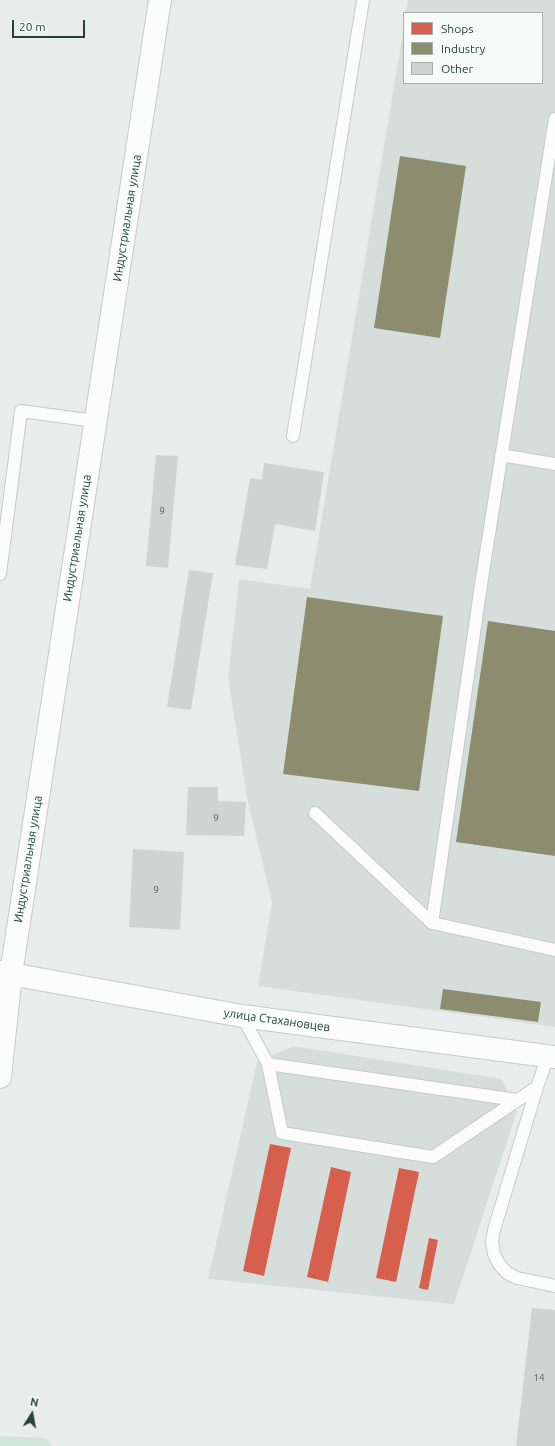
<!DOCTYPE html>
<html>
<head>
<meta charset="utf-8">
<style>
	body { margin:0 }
	#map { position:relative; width:555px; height:1446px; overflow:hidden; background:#e8edeb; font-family:Ubuntu,sans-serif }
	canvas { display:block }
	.legend { position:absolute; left:403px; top:12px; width:140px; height:72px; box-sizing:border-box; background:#f7fbf9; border:1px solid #a3b1ad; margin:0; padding:5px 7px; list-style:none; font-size:12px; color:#24423a }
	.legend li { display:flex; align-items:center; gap:8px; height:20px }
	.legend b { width:20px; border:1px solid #a3b1ad }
	.north { position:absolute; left:12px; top:1394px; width:40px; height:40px; -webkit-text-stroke:3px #f7fbf9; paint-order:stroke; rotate:11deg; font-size:11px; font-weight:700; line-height:16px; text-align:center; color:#24423a }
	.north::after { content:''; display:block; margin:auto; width:14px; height:18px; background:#24423a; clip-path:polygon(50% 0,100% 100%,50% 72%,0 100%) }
	.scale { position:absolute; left:12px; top:20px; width:73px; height:18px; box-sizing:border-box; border:2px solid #24423a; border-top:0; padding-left:5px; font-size:12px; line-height:14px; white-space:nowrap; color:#24423a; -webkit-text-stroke:3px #f7fbf9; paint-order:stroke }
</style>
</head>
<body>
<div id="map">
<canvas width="555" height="1446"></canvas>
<ul class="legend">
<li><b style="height:11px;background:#d6604d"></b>Shops</li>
<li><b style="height:11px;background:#8c8c6e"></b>Industry</li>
<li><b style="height:11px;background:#cfd4d2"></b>Other</li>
</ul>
<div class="north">N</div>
<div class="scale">20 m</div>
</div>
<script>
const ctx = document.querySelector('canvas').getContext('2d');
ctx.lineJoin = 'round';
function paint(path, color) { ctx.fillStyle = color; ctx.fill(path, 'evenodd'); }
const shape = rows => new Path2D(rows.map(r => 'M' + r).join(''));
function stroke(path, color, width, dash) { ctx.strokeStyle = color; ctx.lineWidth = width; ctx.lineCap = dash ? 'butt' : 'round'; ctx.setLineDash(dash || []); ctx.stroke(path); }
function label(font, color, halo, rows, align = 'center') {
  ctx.font = font + ' Ubuntu,sans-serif'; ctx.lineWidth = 4; ctx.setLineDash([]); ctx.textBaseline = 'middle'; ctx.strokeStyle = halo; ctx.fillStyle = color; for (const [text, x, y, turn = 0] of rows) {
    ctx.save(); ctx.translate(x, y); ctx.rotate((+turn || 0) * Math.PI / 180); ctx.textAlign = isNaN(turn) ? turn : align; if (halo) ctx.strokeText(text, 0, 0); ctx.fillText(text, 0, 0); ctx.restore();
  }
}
paint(shape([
	[408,0,555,0,555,1027,258,986,272,902,247,798,228,677,239,579,310,589,404,27,404,83,542,83,542,13,406,13],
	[293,1046,502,1079,517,1111,454,1304,208,1279,257,1062]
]), '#d6dedb');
paint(shape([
	[0,1436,46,1438,52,1446,0,1446]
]), '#d1e6d8');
paint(shape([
	[270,1144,291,1148,264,1276,243,1271],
	[331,1167,351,1172,328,1282,307,1277],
	[399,1168,419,1172,396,1282,376,1278],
	[429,1238,438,1240,428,1290,419,1288]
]), '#d6604d');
paint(shape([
	[400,156,466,166,440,338,374,328],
	[307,597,443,616,419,791,283,774],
	[488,621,555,631,555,856,456,842],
	[443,989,541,1002,538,1022,440,1009]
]), '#8c8c6e');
paint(shape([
	[156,455,178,456,168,568,146,566],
	[264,463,324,472,315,531,275,524,267,569,235,565,250,478,262,480],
	[189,570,213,573,191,710,167,707],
	[188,787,218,787,218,801,246,802,244,836,186,835],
	[133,849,184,852,180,930,129,927],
	[532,1308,555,1310,555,1446,516,1446]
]), '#cfd4d2');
const service = shape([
	[293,436,363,0],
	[501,455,555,464],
	[0,574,21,411,95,421],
	[315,813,432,923,555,950],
	[432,923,482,578,555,119],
	[242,1016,268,1064,282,1133,433,1157,537,1087],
	[548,1056,537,1087,494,1230,492,1242,494,1254,499,1264,507,1273,517,1278,555,1286],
	[268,1064,517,1100]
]);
const minor = shape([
	[0,972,242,1016,555,1057]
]);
const secondary = shape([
	[0,1077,11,974,160,0]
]);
stroke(service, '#c5cac8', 14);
stroke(minor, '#c5cac8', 24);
stroke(secondary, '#c3cbc8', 24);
stroke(service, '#fcfcfc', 12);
stroke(minor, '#fcfcfc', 22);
stroke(secondary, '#fcfcfc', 22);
label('10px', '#506761', null, [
	["9",162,511],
	["9",216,818],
	["9",156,890],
	["14",539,1378]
]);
label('12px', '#24423a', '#f7fbf9', [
	["Индустриальная улица",127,218,-81],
	["Индустриальная улица",77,538,-81],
	["Индустриальная улица",28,859,-81],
	["улица Стахановцев",277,1020,8]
]);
</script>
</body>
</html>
